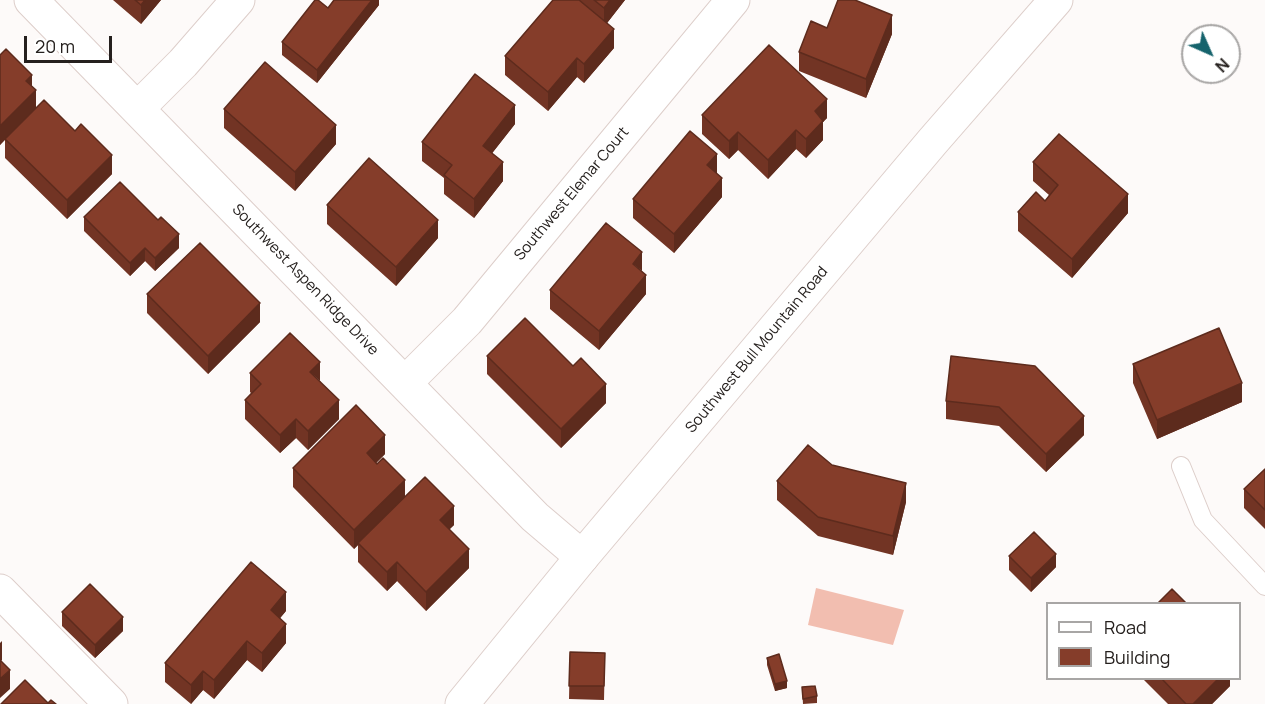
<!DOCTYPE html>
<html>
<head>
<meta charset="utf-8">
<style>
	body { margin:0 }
	#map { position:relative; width:1265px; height:704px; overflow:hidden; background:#fdfaf9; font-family:Manrope,sans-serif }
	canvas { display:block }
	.legend { position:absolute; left:1046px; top:602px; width:195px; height:78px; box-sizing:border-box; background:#fff; border:2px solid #a8a6a5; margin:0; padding:8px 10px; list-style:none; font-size:18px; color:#25201e }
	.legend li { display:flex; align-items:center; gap:12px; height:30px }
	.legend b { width:30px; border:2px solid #a8a6a5 }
	.north { position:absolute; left:1181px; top:24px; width:60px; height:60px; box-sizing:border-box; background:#fff; border:2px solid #a8a6a5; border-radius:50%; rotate:135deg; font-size:16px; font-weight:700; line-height:24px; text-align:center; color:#25201e }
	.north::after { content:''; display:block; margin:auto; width:21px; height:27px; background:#15636c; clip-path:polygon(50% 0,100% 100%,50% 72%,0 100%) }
	.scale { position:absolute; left:24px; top:36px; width:88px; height:27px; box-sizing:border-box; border:3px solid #25201e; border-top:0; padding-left:8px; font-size:18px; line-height:21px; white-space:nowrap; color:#25201e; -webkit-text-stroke:4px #fff; paint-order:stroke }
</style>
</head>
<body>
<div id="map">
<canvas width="1265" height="704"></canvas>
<ul class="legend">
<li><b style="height:8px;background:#fff"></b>Road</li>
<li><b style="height:16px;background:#853d2a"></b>Building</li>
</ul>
<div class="north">N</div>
<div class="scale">20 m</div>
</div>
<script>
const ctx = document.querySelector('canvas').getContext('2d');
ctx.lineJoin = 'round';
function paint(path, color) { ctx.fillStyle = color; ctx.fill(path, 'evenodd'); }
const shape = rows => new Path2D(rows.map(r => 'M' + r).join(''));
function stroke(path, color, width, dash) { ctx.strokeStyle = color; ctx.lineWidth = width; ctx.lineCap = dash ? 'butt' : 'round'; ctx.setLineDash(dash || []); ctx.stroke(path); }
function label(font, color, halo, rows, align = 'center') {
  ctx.font = font + ' Manrope,sans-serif'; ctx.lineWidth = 6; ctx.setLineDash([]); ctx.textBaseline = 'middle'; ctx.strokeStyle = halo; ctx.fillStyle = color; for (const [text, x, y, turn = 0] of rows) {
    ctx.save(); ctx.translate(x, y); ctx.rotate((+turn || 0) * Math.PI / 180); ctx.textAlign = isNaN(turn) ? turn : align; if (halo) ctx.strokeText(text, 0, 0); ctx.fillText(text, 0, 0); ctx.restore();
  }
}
paint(shape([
	[816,588,904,610,893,645,808,625]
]), '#f2beb0');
const lane = shape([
	[1181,466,1203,520,1265,586]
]);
const street = shape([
	[31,0,535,517,582,557],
	[138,108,183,63,238,0],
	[405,383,467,321,733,0],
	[0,591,111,704]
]);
const secondary = shape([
	[462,704,582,557,933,141,1056,0]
]);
stroke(lane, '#ddceca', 20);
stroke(street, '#ddceca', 35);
stroke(secondary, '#ddceca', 35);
stroke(lane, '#fff', 18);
stroke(street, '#fff', 33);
stroke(secondary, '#fff', 33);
paint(shape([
	[113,0,161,0,141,24],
	[379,0,379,5,317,83,282,55,282,42],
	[553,0,625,0,607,23,614,48,584,83,577,77,548,111,505,75,505,56],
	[827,28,892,34,866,98,799,71,799,52],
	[0,55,32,87,36,109,112,174,67,219,5,158,5,139,0,145],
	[224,109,336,144,295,191,224,128],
	[702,115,827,118,823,122,823,140,806,158,796,149,768,179,738,150,729,159,702,134],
	[515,124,492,153,503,181,474,218,444,194,444,178,422,161,422,142],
	[1033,162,1128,213,1072,278,1018,231,1018,212,1045,201,1049,195,1033,181],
	[716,173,722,197,674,253,633,218,633,199],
	[327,205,438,238,396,286,327,224],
	[84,217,179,248,155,271,145,261,130,276,84,231],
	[642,271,646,294,599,350,550,309,550,290],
	[147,294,260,322,208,374,147,313],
	[487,356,606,403,561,448,487,374],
	[1133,364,1242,402,1157,439,1133,383],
	[250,373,320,381,339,419,308,450,296,438,280,453,245,419,245,400,251,393,250,392],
	[946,401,1084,416,1084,435,1046,472,999,426,946,419],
	[385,454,376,463,405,497,454,525,449,529,469,568,426,611,397,581,387,591,358,562,358,545,354,549,293,487,293,468],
	[832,465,906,502,893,555,818,536,777,500,777,481],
	[1265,469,1265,529,1244,508,1244,489],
	[1009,556,1056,567,1031,592,1009,570],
	[286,611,280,618,286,643,262,672,247,660,214,699,203,690,191,704,165,682,165,663],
	[62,612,123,631,95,658,62,626],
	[570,652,605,653,604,700,569,699],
	[767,658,787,688,775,691,767,665],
	[1142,678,1230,678,1230,686,1212,704,1168,704],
	[802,687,817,696,817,703,803,704]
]), '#723424');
paint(shape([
	[145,0,161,0,141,24,141,5],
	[372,0,379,0,379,5,317,83,317,70],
	[610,0,625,0,604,27,604,8],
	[892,15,892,34,866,98,866,79],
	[614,29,614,48,584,83,584,64],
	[577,58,577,77,548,111,548,92],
	[32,75,32,94,26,81],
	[36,90,36,109,0,145,0,126],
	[827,99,827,118,823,122,823,140,806,158,806,139,815,111],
	[515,105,515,124,483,165,483,146],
	[336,125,336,144,295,191,295,172],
	[796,130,796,149,768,179,768,160],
	[738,132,738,150,729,159,729,141],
	[717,154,717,173,707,184,707,165],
	[112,155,112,174,67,219,67,200],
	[503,162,503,181,474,218,474,199],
	[722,178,722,197,674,253,674,234],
	[1128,194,1128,213,1072,278,1072,259],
	[438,220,438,238,396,286,396,267],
	[179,234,179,248,155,271,155,258],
	[145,248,145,261,130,276,130,263],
	[642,252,642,271,633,264],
	[646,275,646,294,599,350,599,331],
	[260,303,260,322,208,374,208,356],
	[320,362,320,381,310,372],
	[1242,383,1242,402,1157,439,1157,420],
	[606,384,606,403,561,448,561,429],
	[339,400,339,419,308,450,308,431],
	[1084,416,1084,435,1046,472,1046,454],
	[296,419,296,438,280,453,280,435],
	[385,435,385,454,367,472,367,453],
	[405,480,405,499,358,543,358,545,354,549,354,530],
	[906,483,906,502,893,555,893,536],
	[454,506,454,525,440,539,440,520],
	[469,549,469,568,426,611,426,592],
	[1056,554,1056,567,1031,592,1031,578],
	[397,562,397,581,387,591,387,572],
	[286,592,286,611,271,629,271,610],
	[123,617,123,631,95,658,95,645],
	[286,624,286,643,262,672,262,653],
	[2,641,2,660,0,662,0,643],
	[247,641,247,660,214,699,214,680],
	[10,670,10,689,0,698,0,679],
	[203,671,203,690,191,704,191,685],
	[1219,678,1230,678,1230,686,1212,704,1193,704],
	[787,681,787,688,775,691,775,684]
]), '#5d2b1d');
const building = shape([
	[135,0,145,0,141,5,135,0],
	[315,0,318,0,328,8,334,0,372,0,317,70,282,42,315,0],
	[553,0,579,0,614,29,584,64,577,58,548,92,505,56,553,0],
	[594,0,610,0,604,8,594,0],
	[838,0,855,0,892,15,866,79,799,52,811,21,827,28,838,0],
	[769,45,827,99,815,111,823,121,806,139,796,130,768,160,738,132,729,141,702,115,769,45],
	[6,49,32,75,26,81,36,90,0,126,0,55,6,49],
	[265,62,336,125,295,172,224,109,265,62],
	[475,74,515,105,483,146,503,162,474,199,444,175,452,165,422,142,475,74],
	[44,100,75,131,81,124,112,155,67,200,5,139,44,100],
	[690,131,717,154,707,165,722,178,674,234,633,199,690,131],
	[1059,134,1128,194,1072,259,1018,212,1036,192,1045,201,1058,185,1033,162,1059,134],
	[369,158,438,220,396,267,327,205,369,158],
	[120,182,158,220,161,217,179,234,155,258,145,248,130,263,84,217,120,182],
	[606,223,642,252,633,264,646,275,599,331,550,290,606,223],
	[200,243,260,303,208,356,147,294,200,243],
	[525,318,573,366,581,358,606,384,561,429,487,356,525,318],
	[1219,328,1242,383,1157,420,1133,364,1219,328],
	[290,333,320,362,310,372,339,400,308,431,296,419,280,435,245,400,261,384,250,373,290,333],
	[951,356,1035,366,1084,416,1046,454,999,407,946,401,951,356],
	[356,405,385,435,367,453,377,464,383,458,405,480,354,530,293,468,356,405],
	[808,445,832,465,906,483,893,536,818,517,777,481,808,445],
	[1265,469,1265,510,1244,489,1265,469],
	[425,477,454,506,440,520,469,549,426,592,397,562,387,572,358,543,425,477],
	[1034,532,1056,554,1031,578,1009,556,1034,532],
	[251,562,286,592,271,610,286,624,262,653,247,641,214,680,203,671,191,685,165,663,251,562],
	[90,584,123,617,95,645,62,612,90,584],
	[1172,589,1186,603,1158,603,1172,589],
	[570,652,605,653,604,686,569,686,570,652],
	[779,654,787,681,775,684,767,658,779,654],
	[0,660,10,670,0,679,0,660],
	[1161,678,1219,678,1193,704,1186,704,1161,678],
	[25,680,48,703,51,700,56,704,1,704,25,680],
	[815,686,817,696,803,699,802,687,815,686]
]);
paint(building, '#853d2a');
stroke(building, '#5d2b1d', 1.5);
label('15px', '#25201e', '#fff', [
	["Southwest Elemar Court",572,194,-50],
	["Southwest Aspen Ridge Drive",305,280,46],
	["Southwest Bull Mountain Road",757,350,-50]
]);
</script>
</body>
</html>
